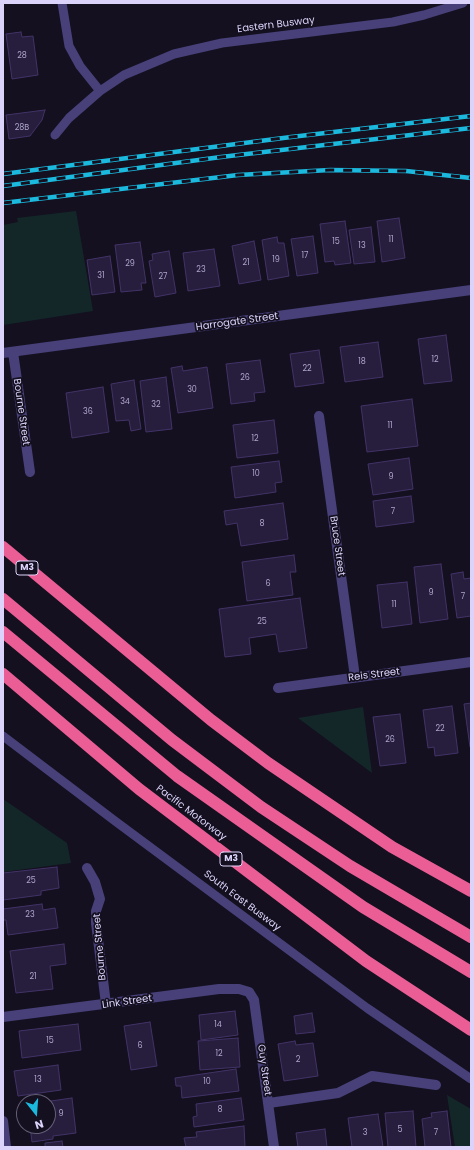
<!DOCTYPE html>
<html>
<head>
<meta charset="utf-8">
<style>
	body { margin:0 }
	#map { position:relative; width:474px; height:1150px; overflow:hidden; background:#14101f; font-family:Poppins,sans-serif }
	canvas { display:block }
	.frame { position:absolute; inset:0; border:4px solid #dbd3fa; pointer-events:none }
	.north { position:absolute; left:16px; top:1094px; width:40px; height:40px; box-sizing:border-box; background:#14101f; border:1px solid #645e77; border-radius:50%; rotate:163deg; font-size:11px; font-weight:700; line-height:16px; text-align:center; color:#dbd3fa }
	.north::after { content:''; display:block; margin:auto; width:14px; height:18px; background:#1bb9de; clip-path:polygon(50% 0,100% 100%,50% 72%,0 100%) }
</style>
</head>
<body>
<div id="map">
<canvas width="474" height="1150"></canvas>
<div class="frame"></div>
<div class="north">N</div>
</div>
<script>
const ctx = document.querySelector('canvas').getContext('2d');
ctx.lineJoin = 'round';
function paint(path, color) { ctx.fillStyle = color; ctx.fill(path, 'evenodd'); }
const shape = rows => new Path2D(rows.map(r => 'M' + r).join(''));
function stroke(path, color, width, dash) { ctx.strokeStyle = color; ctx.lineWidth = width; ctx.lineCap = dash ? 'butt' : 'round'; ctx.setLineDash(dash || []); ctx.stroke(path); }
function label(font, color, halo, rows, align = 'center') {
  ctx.font = font + ' Poppins,sans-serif'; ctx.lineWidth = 3.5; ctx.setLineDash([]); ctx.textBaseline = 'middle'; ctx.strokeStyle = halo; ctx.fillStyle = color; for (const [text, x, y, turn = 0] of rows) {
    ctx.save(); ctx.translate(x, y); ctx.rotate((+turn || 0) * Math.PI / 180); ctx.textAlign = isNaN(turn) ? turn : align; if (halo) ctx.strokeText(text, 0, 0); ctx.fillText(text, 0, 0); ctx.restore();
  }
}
paint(shape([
	[76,211,93,311,3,325,3,225,18,222,17,218],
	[363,707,372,773,298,718],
	[3,799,67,843,71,863,3,872],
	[447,1095,471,1109,471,1147,455,1147]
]), '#132729');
const building = shape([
	[21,32,22,37,33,36,38,75,12,79,6,34,21,32],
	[45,110,42,120,30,136,9,139,6,115,45,110],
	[399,218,405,258,382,262,377,221,399,218],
	[345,221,351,263,335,265,334,261,325,262,320,224,345,221],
	[371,227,375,262,354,264,349,230,371,227],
	[313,236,318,273,297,276,291,239,313,236],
	[277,237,278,243,284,243,289,276,268,280,262,240,277,237],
	[254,241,261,280,239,284,232,246,254,241],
	[140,242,146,283,141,283,142,290,121,292,115,245,140,242],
	[214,249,220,286,188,291,183,253,214,249],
	[169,251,176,293,155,297,149,261,153,260,152,254,169,251],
	[110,256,115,292,92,295,87,260,110,256],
	[446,335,452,381,424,384,418,339,446,335],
	[378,342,383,377,345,382,340,347,378,342],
	[319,350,324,383,295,387,290,354,319,350],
	[260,360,265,392,254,393,255,401,231,404,226,364,260,360],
	[182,366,183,371,207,367,213,408,178,413,171,368,182,366],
	[166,377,172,429,146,432,140,381,166,377],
	[134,380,141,429,131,431,129,420,116,421,111,384,134,380],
	[103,387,109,432,72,438,66,393,103,387],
	[412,399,418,446,367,452,361,406,412,399],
	[274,420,278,453,237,458,233,425,274,420],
	[409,458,413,489,373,495,368,464,409,458],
	[279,461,282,482,275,483,276,492,235,498,231,467,279,461],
	[411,496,414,522,376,527,373,501,411,496],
	[283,503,288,539,241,546,237,523,226,525,224,511,283,503],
	[294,555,296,572,290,572,293,595,247,601,242,562,294,555],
	[441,564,448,619,420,623,414,567,441,564],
	[463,572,464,579,471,578,471,616,457,618,451,574,463,572],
	[407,582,412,624,382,628,377,585,407,582],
	[300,598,307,648,279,652,276,634,249,638,251,654,225,657,219,609,300,598],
	[471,703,471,747,470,747,464,704,471,703],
	[452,706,458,753,435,756,434,747,428,748,423,710,452,706],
	[400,714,406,763,380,766,373,717,400,714],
	[57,867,59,888,41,891,41,895,3,900,3,873,57,867],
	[42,904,43,910,55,908,58,928,8,935,6,920,3,920,3,909,42,904],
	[64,944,66,964,50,966,53,989,16,993,10,951,64,944],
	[235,1011,238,1035,201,1040,199,1015,235,1011],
	[312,1013,315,1032,296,1034,294,1016,312,1013],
	[150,1022,157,1066,131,1070,124,1026,150,1022],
	[78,1024,81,1050,22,1058,19,1031,78,1024],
	[238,1038,240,1067,200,1070,198,1041,238,1038],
	[295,1041,296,1045,313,1043,318,1076,284,1081,278,1044,295,1041],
	[58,1065,61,1090,18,1096,14,1071,58,1065],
	[236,1069,239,1091,182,1098,181,1086,176,1086,175,1078,236,1069],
	[72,1098,76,1133,53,1136,53,1139,32,1142,30,1126,48,1126,48,1102,44,1102,72,1098],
	[241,1098,244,1120,194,1127,193,1117,197,1116,196,1104,241,1098],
	[413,1111,416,1147,388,1147,385,1113,413,1111],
	[447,1111,451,1147,425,1147,422,1119,432,1117,431,1113,447,1111],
	[378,1114,383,1147,352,1147,348,1118,378,1114],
	[244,1126,245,1147,186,1147,184,1138,197,1137,196,1132,244,1126],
	[325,1129,327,1147,298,1147,296,1133,325,1129],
	[62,1141,63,1147,45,1147,45,1143,62,1141]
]);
paint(building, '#271e3e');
stroke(building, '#423367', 1);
stroke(shape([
	[62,3,69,46,80,66,100,91],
	[55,135,69,118,100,91,124,75,174,54,222,43,393,22,424,15,463,3],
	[3,736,115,821,367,1008,471,1079]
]), '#474079', 9);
stroke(shape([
	[13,352,30,472],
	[3,353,471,290],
	[319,416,355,677],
	[278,688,471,662],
	[87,868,95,882,100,899,96,911,96,923,106,1004],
	[3,1017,219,989,239,989,249,992,254,1000,274,1147],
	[269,1103,338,1093,372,1076,436,1085],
	[3,1121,6,1147]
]), '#474079', 10);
stroke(shape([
	[3,547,211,720,268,763,392,847,471,891],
	[3,599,172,740,261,807,350,866,471,937],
	[3,632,177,776,363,907,471,972],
	[3,674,139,789,366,961,471,1030]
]), '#eb5d95', 12);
const rail = shape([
	[3,174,291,137,471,116],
	[3,186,221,157,471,128],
	[3,203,238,175,330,170,406,171,471,178]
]);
stroke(rail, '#1bb9de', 4.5);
stroke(rail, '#14101f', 3, [9]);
label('8px', '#aea6cb', null, [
	["28",22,56],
	["28B",22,128],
	["11",391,240],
	["15",336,242],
	["13",362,246],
	["17",305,256],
	["19",276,260],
	["21",246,263],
	["29",130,264],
	["23",201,270],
	["31",101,276],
	["27",163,277],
	["12",435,360],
	["18",362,362],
	["22",307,369],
	["26",245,378],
	["30",192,390],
	["34",125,402],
	["32",156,405],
	["36",88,412],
	["11",390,426],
	["12",255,439],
	["10",256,474],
	["9",391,477],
	["7",393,512],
	["8",262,524],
	["6",268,584],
	["9",431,593],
	["7",463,597],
	["11",394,605],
	["25",262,622],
	["22",440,729],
	["26",390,740],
	["25",31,881],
	["23",30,915],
	["21",33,977],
	["14",218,1025],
	["15",50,1041],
	["6",140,1046],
	["12",219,1054],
	["2",298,1060],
	["13",38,1080],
	["10",207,1082],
	["8",220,1110],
	["9",61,1114],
	["5",400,1130],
	["3",365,1133],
	["7",436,1133]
]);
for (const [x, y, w] of [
	[27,568,22],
	[231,859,22]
]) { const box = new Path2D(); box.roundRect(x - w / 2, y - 7, w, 14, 3); ctx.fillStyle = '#14101f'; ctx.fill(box); stroke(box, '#dbd3fa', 1); }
label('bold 9px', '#dbd3fa', null, [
	["M3",27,568],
	["M3",231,859]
]);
label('10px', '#dbd3fa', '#14101f', [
	["Eastern Busway",276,25,-7],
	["Harrogate Street",237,322,-8],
	["Bourne Street",21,412,82],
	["Bruce Street",337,546,82],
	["Reis Street",374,675,-7],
	["Pacific Motorway",191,813,37],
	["South East Busway",242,901,37],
	["Bourne Street",100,947,-95],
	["Link Street",127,1002,-8],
	["Guy Street",264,1070,82]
]);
</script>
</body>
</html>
